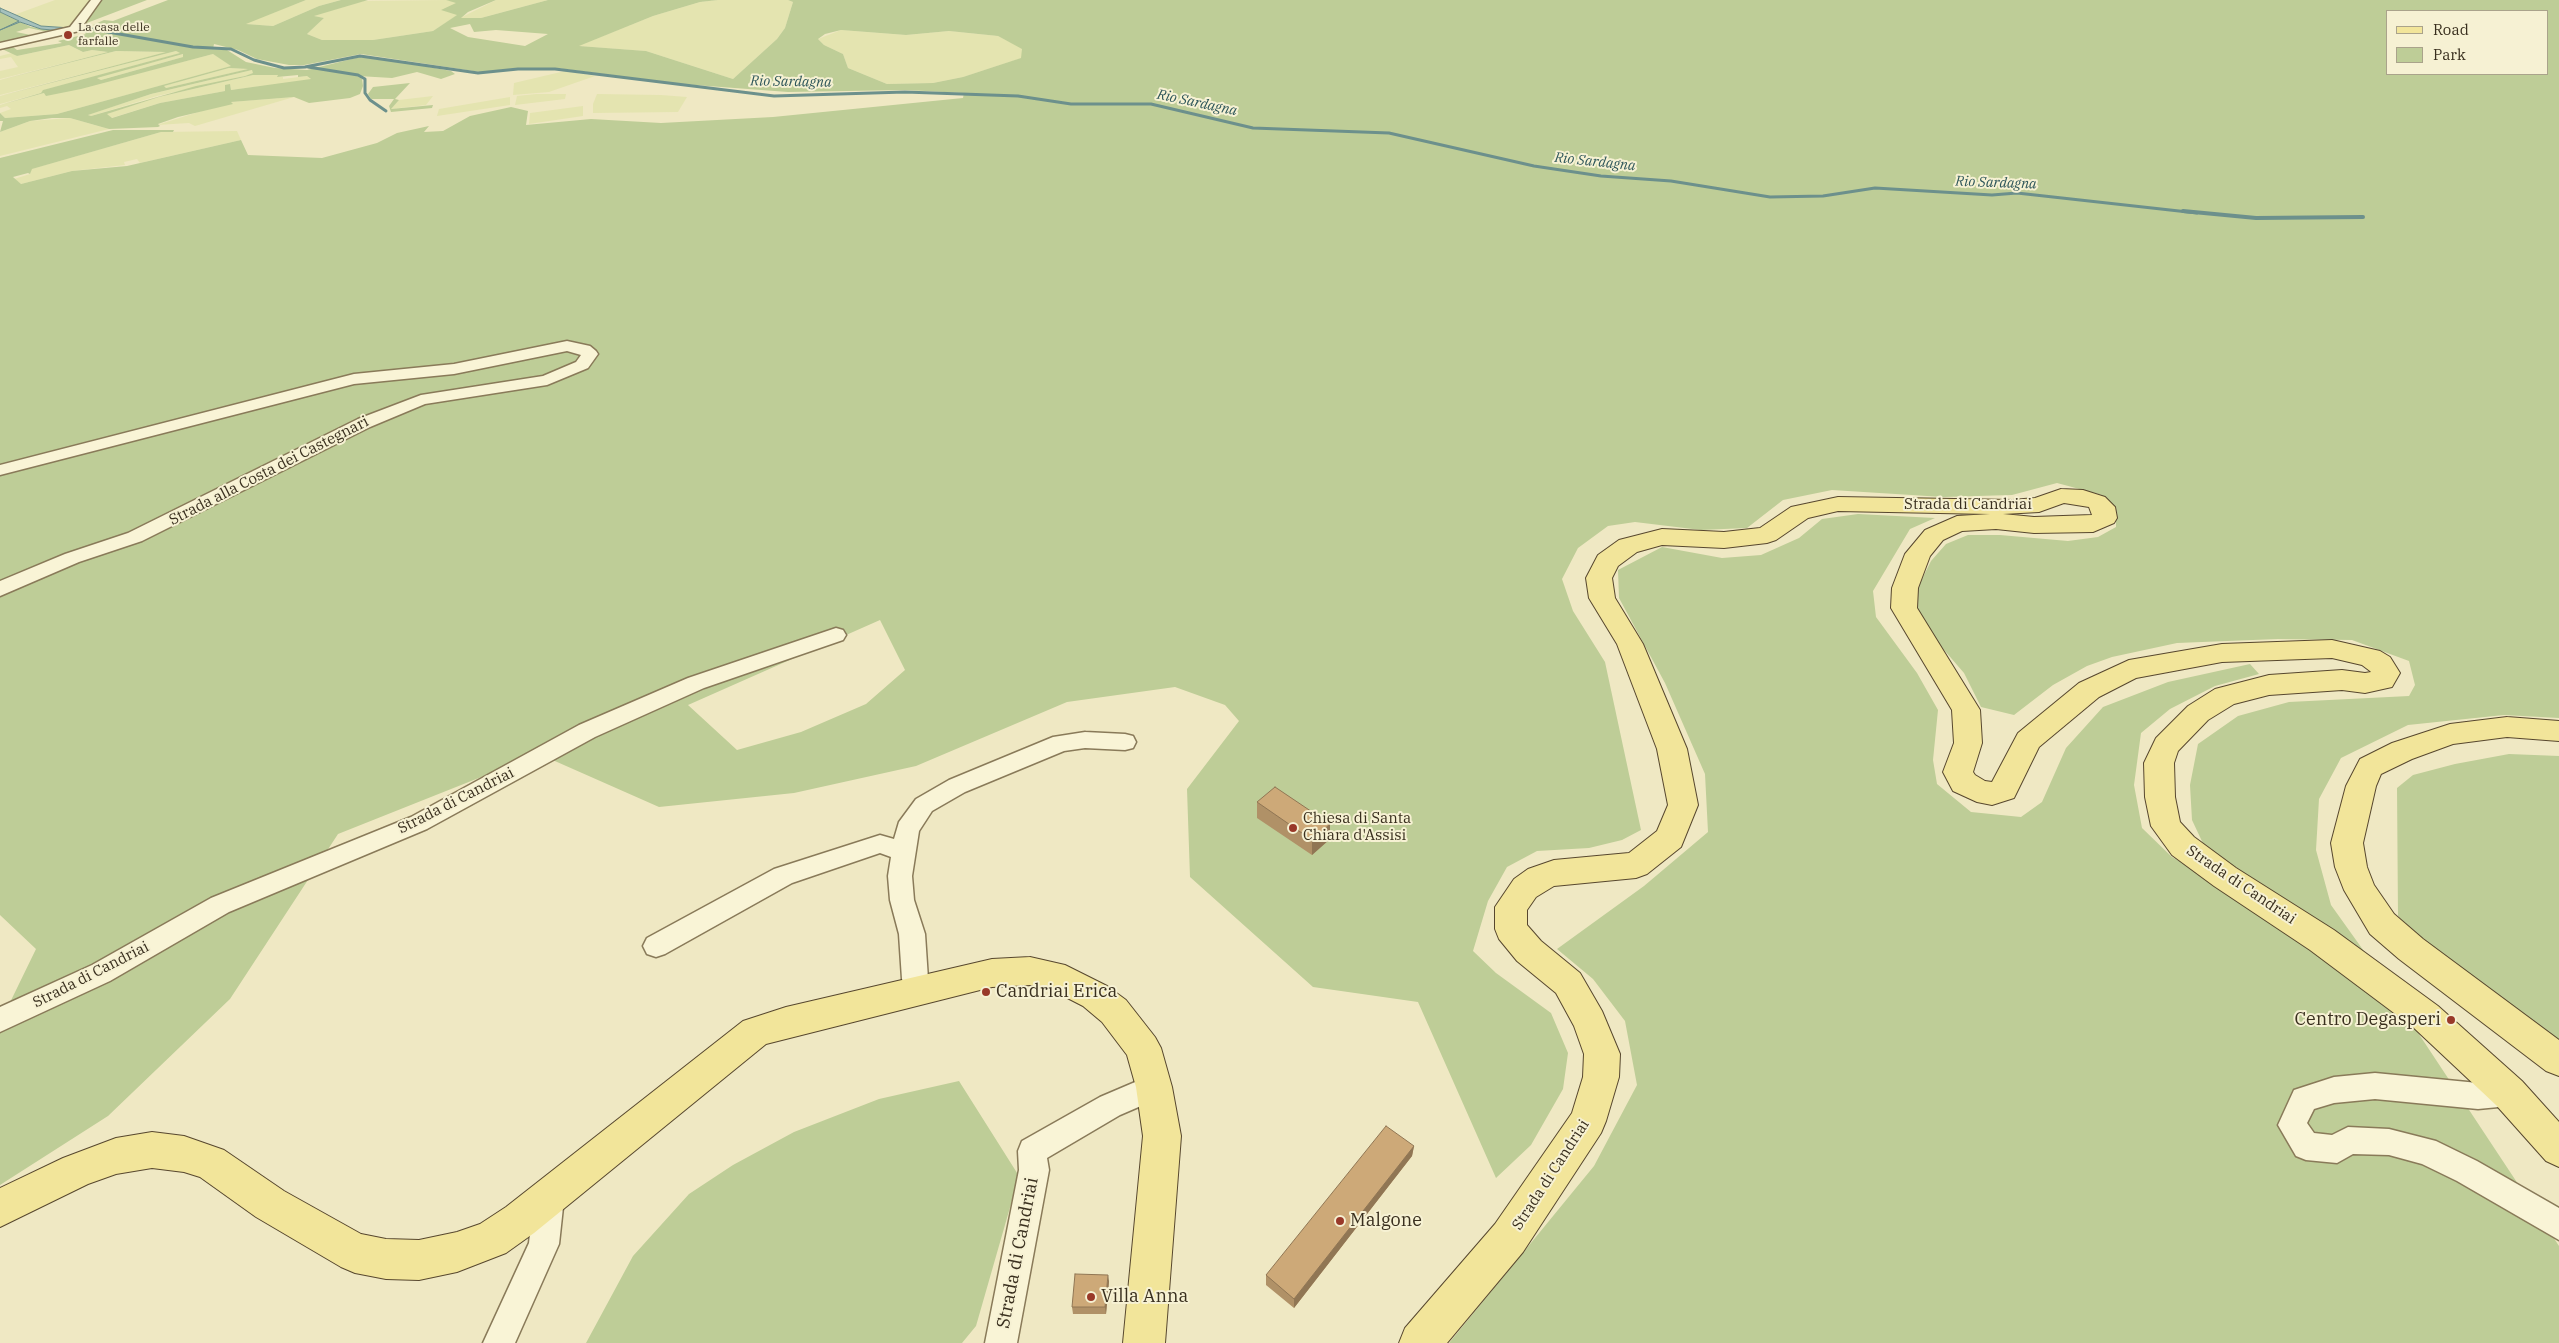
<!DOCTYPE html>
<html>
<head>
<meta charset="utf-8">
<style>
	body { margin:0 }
	#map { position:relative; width:2559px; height:1343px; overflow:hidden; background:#efe8c3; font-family:"IBM Plex Serif",serif }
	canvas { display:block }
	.legend { position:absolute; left:2386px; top:10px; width:162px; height:65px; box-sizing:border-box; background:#f6f1d3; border:1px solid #aaa38b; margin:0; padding:6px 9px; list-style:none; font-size:15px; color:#392f1e }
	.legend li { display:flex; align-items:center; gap:10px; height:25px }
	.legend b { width:25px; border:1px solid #aaa38b }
</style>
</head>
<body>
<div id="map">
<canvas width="2559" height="1343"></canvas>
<ul class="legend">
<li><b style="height:6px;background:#f2e59a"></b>Road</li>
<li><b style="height:14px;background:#becd97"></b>Park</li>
</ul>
</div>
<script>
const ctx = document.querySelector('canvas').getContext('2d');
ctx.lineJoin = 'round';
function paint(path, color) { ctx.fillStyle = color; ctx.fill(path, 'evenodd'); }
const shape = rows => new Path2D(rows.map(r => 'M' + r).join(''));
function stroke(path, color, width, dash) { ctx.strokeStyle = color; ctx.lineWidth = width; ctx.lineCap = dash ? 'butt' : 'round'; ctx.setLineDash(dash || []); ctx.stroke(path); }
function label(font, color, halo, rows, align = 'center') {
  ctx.font = font + ' "IBM Plex Serif",serif'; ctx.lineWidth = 4; ctx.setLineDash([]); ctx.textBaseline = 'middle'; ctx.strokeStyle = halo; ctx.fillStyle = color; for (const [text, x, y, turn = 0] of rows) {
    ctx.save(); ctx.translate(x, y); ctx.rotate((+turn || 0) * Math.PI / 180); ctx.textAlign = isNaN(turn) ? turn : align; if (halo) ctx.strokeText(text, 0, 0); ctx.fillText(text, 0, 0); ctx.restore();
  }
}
paint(shape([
	[55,0,94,0,71,28,41,26,14,15],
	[306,0,341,0,319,6,273,26,244,24],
	[446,0,457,2,458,15,433,31,373,40,322,40,307,34,324,18,312,16,363,1],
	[496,0,548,0,481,18,460,18],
	[718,0,788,0,793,2,785,28,777,39,733,79,646,51,578,46,653,16,700,2],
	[841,30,906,35,949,31,998,36,1022,48,1022,58,963,77,933,83,887,84,848,68,843,54,824,45,818,39],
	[69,45,83,52,92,50,109,52,0,79,0,71,18,67,11,57,0,59,0,56,12,53,17,56],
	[116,51,169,52,0,95,0,80],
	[176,51,181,53,44,90,41,93,0,104,0,96],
	[184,54,183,57,101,80,96,77],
	[213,54,232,66,57,114,5,118,0,113,11,109,7,106,0,108,0,105,44,93,81,88],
	[229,68,249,69,166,88,163,86],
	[252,70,254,73,245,76,157,96,91,116,87,115,151,94],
	[565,71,595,76,549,92,513,95,514,83],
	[253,75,279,75,278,77,283,77,283,79,307,76,312,80,231,90,230,85,225,91,160,103,111,118,106,114,159,97],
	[536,94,566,94,565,99,515,105,517,96],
	[597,94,661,95,687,97,678,112,593,113,593,104],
	[433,96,426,105,390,109,399,100],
	[294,97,195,126,189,123,157,125,230,102],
	[510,97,510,105,437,116,439,109],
	[583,106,583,116,529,124,530,113],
	[70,118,109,129,0,156,0,132,30,121],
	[237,131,241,140,140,163,137,159,124,162,125,165,72,171,21,184,14,179,30,174,31,169,161,132]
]), '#e4e4b0');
paint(shape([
	[99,0,147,0,79,26],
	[168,0,306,0,246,24,273,26,319,6,341,0,368,0,314,16,324,18,307,34,322,40,373,40,433,31,457,15,441,10,456,3,446,0,496,0,468,12,461,18,481,18,548,0,718,0,700,2,653,16,579,46,646,51,733,79,777,39,785,28,793,2,788,0,2559,0,2559,718,2504,715,2408,725,2341,758,2319,799,2316,850,2331,905,2366,954,2208,854,2192,820,2190,785,2198,744,2238,716,2289,702,2409,696,2415,685,2409,661,2352,640,2278,639,2177,643,2112,657,2087,666,2053,685,2014,715,1981,707,1964,673,1932,636,1915,610,1919,585,1931,561,1946,544,1968,535,2000,535,2068,541,2098,537,2116,527,2116,510,2102,495,2057,483,2012,495,1943,497,1832,490,1783,500,1747,528,1701,530,1635,522,1608,526,1578,548,1562,579,1573,611,1605,662,1641,830,1622,840,1589,848,1537,851,1507,867,1488,901,1473,951,1496,973,1551,1013,1568,1053,1563,1089,1531,1145,1496,1178,1418,1002,1313,987,1190,877,1187,789,1239,721,1225,705,1175,687,1067,702,916,766,794,793,659,807,539,754,338,834,230,999,108,1116,0,1185,0,1023,36,949,0,915,0,158,113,130,174,130,173,132,161,132,32,169,30,174,28,173,13,177,21,184,72,171,127,166,241,140,248,155,322,158,377,143,397,133,429,126,424,132,443,131,470,116,511,107,528,111,526,125,591,119,661,123,773,117,963,98,964,93,906,90,788,92,681,84,556,68,519,68,480,72,361,54,304,65,289,65,257,59,238,50,214,44,213,49,227,50,246,62,275,68,307,70,360,57,413,64,451,71,455,74,441,79,417,72,392,78,358,76,362,79,363,86,360,94,350,98,309,103,294,97,231,102,233,104,178,117,158,124,160,126,158,127,109,129,70,118,52,118,30,121,0,132,3,121,0,121,0,113,5,118,57,114,231,66,213,54,81,89,46,96,44,93,0,105,41,93,43,90,180,53,176,51,0,96,166,52,116,51,0,80,108,52,92,50,83,52,69,45,17,56,2,49,13,47,17,50,62,43,58,41,86,34,83,31,70,30,96,27,93,25,104,20,113,21],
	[2388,11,2548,11,2548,74,2388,74],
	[470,24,474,32,496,30,548,34,525,46,468,37,450,28],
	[841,30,906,35,949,31,998,36,1022,49,1021,58,963,77,933,83,887,84,848,68,843,54,824,45,818,39,825,34],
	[183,54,183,57,101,80,97,78],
	[229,68,248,69,166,88,164,86],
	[252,70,253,73,245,76,196,86,91,116,88,115,151,94],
	[253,75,278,75,277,77,298,75,298,77,307,76,311,79,231,90,230,84,225,85,225,91,160,103,112,118,107,114,159,97],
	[880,620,905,670,866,704,801,732,737,750,688,705],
	[0,12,31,27,61,31,53,33,29,28,16,32,41,37,0,46],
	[410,83,395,99,399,100,391,109,433,105,432,108,391,112,389,106,394,99,371,99,368,94,373,87],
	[1858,514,1935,518,1910,529,1873,591,1876,617,1917,673,1938,710,1933,760,1937,784,1971,812,2021,817,2042,802,2066,748,2103,707,2168,682,2250,664,2259,674,2215,686,2170,709,2141,733,2134,785,2142,828,2172,857,2207,877,2403,1010,2559,1246,2559,1343,1449,1343,1594,1166,1637,1085,1625,1021,1593,979,1557,949,1644,886,1708,832,1705,774,1665,683,1619,598,1618,570,1662,547,1722,558,1761,555,1799,538,1822,519],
	[2509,754,2559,756,2559,1047,2442,958,2398,916,2397,788,2413,775,2455,764],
	[959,1081,1019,1176,976,1326,962,1343,586,1343,633,1256,689,1194,733,1165,794,1132,879,1099]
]), '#becd97');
const water = shape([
	[0,8,41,26,71,28,63,31,41,29,20,22,0,30,19,21,0,12,0,8]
]);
paint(water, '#a5c1bd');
stroke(water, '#6c908c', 1);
stroke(shape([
	[91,29,193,47,231,49,254,60,284,68,305,67,360,56,478,73,518,69,555,69,774,96,905,92,1018,96,1071,104,1151,104,1253,128,1389,133,1534,166,1601,176,1671,181,1770,197,1823,196,1875,188,1992,195,2017,193,2197,213],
	[308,67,358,75,365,79,365,93,370,100,386,111]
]), '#6c908c', 3);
stroke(shape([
	[2183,211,2256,218,2363,217]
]), '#6c908c', 4);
const minor = shape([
	[91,0,101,0,84,24,88,25,88,29,0,49,0,43,70,27,91,0],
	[567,341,590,346,596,351,598,354,588,368,547,385,425,404,370,427,142,541,79,562,0,596,0,581,65,554,128,533,358,419,421,395,543,376,576,362,581,355,567,351,454,374,354,384,0,475,0,465,354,374,454,364,567,341],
	[836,628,843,630,846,635,843,640,704,688,595,737,427,829,229,912,110,981,0,1032,0,1007,92,965,211,898,411,817,579,725,688,678,836,628],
	[1085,732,1125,734,1133,736,1136,742,1133,748,1125,750,1085,748,1064,751,965,792,932,811,919,831,912,876,914,900,925,934,928,979,932,990,928,998,919,1001,910,998,902,979,899,934,890,900,888,876,891,857,880,853,792,883,665,954,656,957,647,954,643,946,647,938,774,869,880,835,894,839,899,822,916,799,949,780,1053,737,1085,732],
	[2375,1073,2478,1083,2509,1080,2519,1084,2523,1093,2519,1102,2509,1106,2478,1109,2375,1099,2334,1103,2314,1109,2307,1123,2314,1133,2332,1135,2348,1127,2389,1129,2436,1141,2477,1161,2559,1208,2559,1240,2457,1181,2422,1164,2389,1155,2353,1154,2337,1163,2306,1160,2296,1156,2278,1125,2294,1090,2334,1077,2375,1073],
	[1154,1074,1164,1078,1168,1087,1164,1096,1120,1115,1047,1158,1049,1170,1017,1343,985,1343,1019,1170,1018,1151,1022,1141,1100,1097,1154,1074],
	[549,1184,559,1188,564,1198,559,1244,515,1343,483,1343,529,1243,534,1198,539,1188,549,1184]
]);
const major = shape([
	[2061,489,2083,490,2105,497,2115,507,2117,518,2114,523,2093,532,2034,533,1996,529,1962,531,1943,540,1930,556,1918,588,1917,608,1980,710,1982,743,1973,772,1975,775,1985,781,1992,782,2018,733,2079,683,2129,660,2222,644,2332,640,2380,651,2390,657,2400,673,2392,687,2365,693,2342,690,2269,695,2234,704,2208,720,2178,751,2174,763,2175,797,2180,822,2194,837,2236,868,2334,930,2438,1006,2522,1081,2559,1122,2559,1167,2546,1161,2496,1105,2414,1028,2310,950,2214,886,2172,855,2151,826,2145,797,2144,763,2156,738,2188,706,2215,689,2269,675,2342,670,2365,673,2371,672,2370,671,2362,665,2332,658,2222,662,2136,678,2099,697,2039,747,2014,798,1992,805,1977,802,1953,791,1943,772,1954,743,1952,710,1891,608,1892,588,1905,554,1925,530,1957,516,1990,514,1838,511,1808,518,1776,540,1767,543,1724,548,1662,545,1637,552,1618,566,1612,578,1615,598,1643,644,1687,749,1698,805,1681,847,1647,874,1636,878,1554,886,1536,897,1527,910,1527,925,1541,941,1580,973,1602,1011,1620,1054,1619,1077,1606,1121,1601,1133,1523,1252,1447,1343,1399,1343,1405,1328,1495,1224,1572,1113,1583,1077,1584,1054,1574,1026,1556,993,1517,961,1499,939,1495,929,1495,907,1514,879,1528,869,1554,860,1629,853,1657,831,1668,805,1657,749,1617,644,1589,598,1586,578,1598,555,1619,540,1662,529,1724,532,1760,528,1791,507,1838,497,2013,500,2035,498,2061,489],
	[2064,503,2089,507,2092,515,2034,517,2003,514,2039,512,2064,503],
	[2507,717,2559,721,2559,741,2507,737,2453,744,2412,759,2381,774,2376,786,2363,843,2367,867,2374,885,2394,914,2423,939,2559,1040,2559,1076,2546,1071,2399,959,2370,934,2344,890,2335,867,2331,843,2346,786,2360,759,2392,743,2450,724,2507,717],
	[1030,957,1065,965,1107,986,1126,1000,1155,1037,1161,1048,1172,1087,1181,1136,1165,1343,1123,1343,1143,1136,1136,1087,1127,1055,1102,1022,1083,1006,1050,989,1030,985,992,987,766,1044,534,1233,506,1253,457,1272,419,1280,386,1279,355,1273,341,1267,256,1217,200,1177,184,1172,152,1168,116,1174,88,1184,0,1227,0,1188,63,1158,116,1138,152,1132,184,1136,224,1150,284,1191,361,1234,386,1239,419,1240,457,1232,480,1224,506,1207,743,1021,786,1007,992,959,1030,957]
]);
stroke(minor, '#897a59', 3);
stroke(major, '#57472e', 2);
paint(minor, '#f9f4d6');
paint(major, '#f2e59a');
paint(shape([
	[1257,802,1330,839,1312,855,1257,818],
	[1414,1146,1412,1156,1294,1308,1266,1285,1266,1275],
	[1109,1281,1106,1314,1073,1314,1072,1307]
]), '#b09167');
paint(shape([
	[1330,824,1330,839,1312,855,1312,840],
	[1414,1146,1412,1156,1294,1308,1294,1299],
	[1108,1275,1109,1281,1106,1314,1105,1307]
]), '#907654');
const building = shape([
	[1275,787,1330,824,1312,840,1257,802,1275,787],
	[1386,1126,1414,1146,1294,1299,1266,1275,1386,1126],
	[1075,1274,1108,1275,1105,1307,1072,1307,1075,1274]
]);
paint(building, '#cda978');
stroke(building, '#907654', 1);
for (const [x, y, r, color] of [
	[68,35,5,"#993929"],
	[1293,828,5,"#993929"],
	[986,992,5,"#993929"],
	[2451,1020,5,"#993929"],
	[1340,1221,5,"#993929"],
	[1091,1297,5,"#993929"]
]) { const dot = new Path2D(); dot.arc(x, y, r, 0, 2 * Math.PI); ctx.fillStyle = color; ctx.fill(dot); stroke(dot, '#f6f1d3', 2); }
label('12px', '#392f1e', '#f6f1d3', [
	["La casa delle",78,28],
	["farfalle",78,42]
], 'left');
label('italic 14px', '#2d5559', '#f6f1d3', [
	["Rio Sardagna",791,82,1],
	["Rio Sardagna",1197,103,12],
	["Rio Sardagna",1595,162,6],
	["Rio Sardagna",1996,183,2]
]);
label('15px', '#392f1e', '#f6f1d3', [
	["Strada alla Costa dei Castegnari",269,471,-27],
	["Strada di Candriai",1968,505],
	["Strada di Candriai",456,801,-27],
	["Strada di Candriai",2241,885,34],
	["Strada di Candriai",91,975,-27],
	["Strada di Candriai",1551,1175,-57]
]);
label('15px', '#392f1e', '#f6f1d3', [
	["Chiesa di Santa",1303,819],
	["Chiara d'Assisi",1303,836]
], 'left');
label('18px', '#392f1e', '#f6f1d3', [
	["Candriai Erica",996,992],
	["Centro Degasperi",2441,1020,"right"],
	["Malgone",1350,1221],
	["Villa Anna",1101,1297]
], 'left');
label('18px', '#392f1e', '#f6f1d3', [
	["Strada di Candriai",1018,1253,-79]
]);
</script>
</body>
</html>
